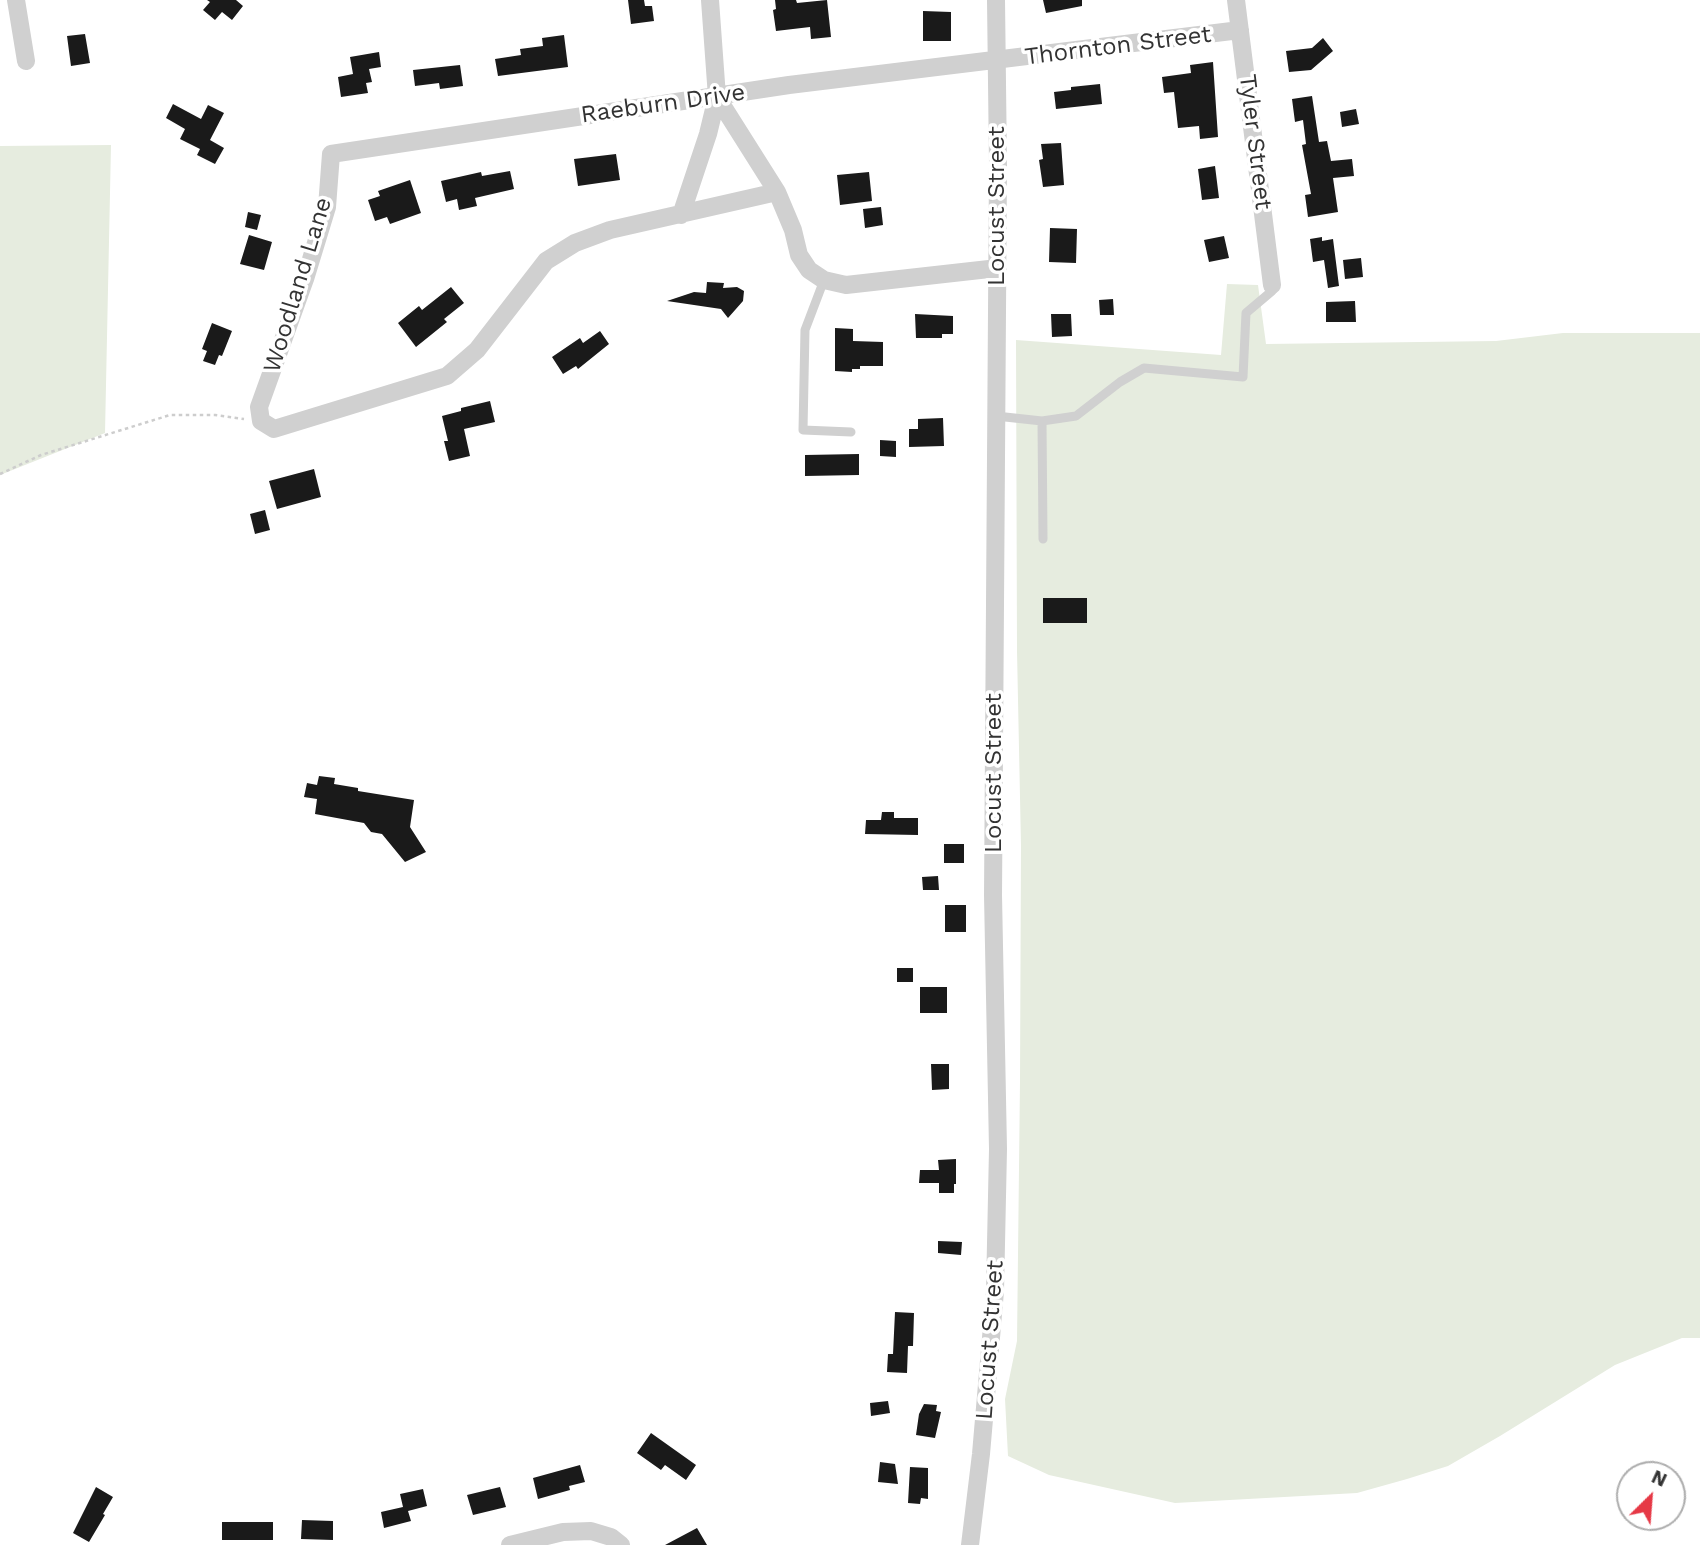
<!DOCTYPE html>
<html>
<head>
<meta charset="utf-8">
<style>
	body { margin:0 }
	#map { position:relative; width:1700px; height:1545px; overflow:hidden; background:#fff; font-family:"Work Sans",sans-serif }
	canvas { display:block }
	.north { position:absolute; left:1616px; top:1461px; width:70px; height:70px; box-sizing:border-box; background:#fff; border:2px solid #adadad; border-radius:50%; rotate:25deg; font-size:19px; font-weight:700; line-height:28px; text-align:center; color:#333 }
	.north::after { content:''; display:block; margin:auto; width:24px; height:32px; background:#e63946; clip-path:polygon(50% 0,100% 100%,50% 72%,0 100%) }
</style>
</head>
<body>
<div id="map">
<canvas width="1700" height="1545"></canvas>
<div class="north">N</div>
</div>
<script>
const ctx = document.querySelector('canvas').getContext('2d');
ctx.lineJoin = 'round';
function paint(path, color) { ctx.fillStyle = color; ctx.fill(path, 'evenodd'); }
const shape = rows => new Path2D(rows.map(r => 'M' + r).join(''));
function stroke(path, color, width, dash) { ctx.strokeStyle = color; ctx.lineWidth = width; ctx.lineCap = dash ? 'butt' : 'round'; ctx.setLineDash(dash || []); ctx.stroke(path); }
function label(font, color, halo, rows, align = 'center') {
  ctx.font = font + ' "Work Sans",sans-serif'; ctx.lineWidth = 7; ctx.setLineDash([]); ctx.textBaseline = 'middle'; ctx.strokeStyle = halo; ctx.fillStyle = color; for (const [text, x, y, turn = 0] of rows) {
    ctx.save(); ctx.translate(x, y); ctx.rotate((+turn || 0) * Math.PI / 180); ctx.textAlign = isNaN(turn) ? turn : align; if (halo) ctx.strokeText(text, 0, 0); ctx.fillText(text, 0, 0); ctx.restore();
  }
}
paint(shape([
	[111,145,105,433,0,475,0,146],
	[1227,284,1258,285,1266,344,1496,341,1563,333,1700,333,1700,1338,1682,1338,1615,1365,1500,1436,1448,1466,1407,1479,1357,1493,1175,1503,1049,1475,1008,1456,1005,1399,1017,1341,1020,1081,1021,846,1017,651,1016,340,1221,355]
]), '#e6ecdf');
paint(shape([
	[207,0,236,0,243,6,232,20,222,12,215,20,203,10,210,2],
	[628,0,644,0,645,6,652,6,654,21,631,24],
	[775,0,796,0,797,3,827,0,831,37,811,39,810,27,776,31,773,10,776,9],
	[1043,0,1082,0,1082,6,1046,13],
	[923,11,951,12,951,41,923,41],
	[85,34,90,63,71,66,67,36],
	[564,35,568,67,498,76,495,59,521,55,520,49,543,46,542,38],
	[1323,38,1333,51,1311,70,1289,72,1286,51,1312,48],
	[379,52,381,67,369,69,372,82,366,83,368,93,341,97,338,77,353,74,350,57],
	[1213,62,1218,137,1200,139,1199,126,1178,128,1174,92,1164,93,1162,77,1191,73,1190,65],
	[460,65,463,86,440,89,439,83,415,86,413,70],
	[1100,84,1102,104,1056,109,1054,92,1071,90,1071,87],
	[1312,96,1319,142,1327,141,1331,161,1352,159,1354,176,1333,178,1338,212,1308,217,1305,195,1311,194,1302,145,1306,144,1303,120,1295,122,1292,99],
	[173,104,201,119,208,105,224,113,210,140,224,148,215,164,197,155,200,149,180,139,185,129,166,118],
	[1356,109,1359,124,1342,127,1340,112],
	[1061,143,1064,185,1043,187,1039,160,1043,159,1041,144],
	[616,154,620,180,578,186,574,159],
	[1215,166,1219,198,1202,200,1198,169],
	[510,171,514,189,475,198,477,206,459,210,457,199,446,202,441,181,481,172,482,176],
	[869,172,872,201,840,205,837,175],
	[410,180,421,213,390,224,387,217,375,221,368,200,380,196,378,191],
	[881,207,883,225,865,228,863,209],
	[248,212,261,215,257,230,245,227],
	[1050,228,1077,229,1076,263,1049,262],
	[249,235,272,242,264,270,240,264],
	[1224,236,1229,258,1209,262,1204,240],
	[1322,237,1322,241,1333,239,1339,286,1328,288,1324,260,1313,262,1310,239],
	[1361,258,1363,277,1345,279,1343,260],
	[707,282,724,283,723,288,737,287,744,291,743,301,728,318,721,309,667,301,694,292,706,293],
	[451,287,464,303,444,319,447,322,416,347,398,323,419,306,422,310],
	[1113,299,1114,315,1100,315,1099,300],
	[1355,301,1356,322,1326,322,1326,302],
	[915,314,953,316,953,334,942,334,942,338,916,338],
	[1051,314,1071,314,1072,336,1052,337],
	[212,323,232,331,222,356,219,355,215,365,203,361,207,351,202,349],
	[835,328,853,329,853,341,883,342,883,366,860,366,860,369,852,369,852,372,835,371],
	[600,331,609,344,578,369,576,366,563,374,552,357,580,338,583,343],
	[490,401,495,422,464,429,470,456,449,461,444,441,448,441,442,416,461,411,461,408],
	[943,418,944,446,909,447,909,429,918,429,918,419],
	[880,440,896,441,896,457,880,456],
	[859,454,859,475,805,476,805,455],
	[314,469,321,497,277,509,269,481],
	[265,510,270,530,255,534,250,514],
	[1043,598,1087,598,1087,623,1043,623],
	[319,776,335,778,334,784,358,788,358,791,414,800,410,827,426,852,405,862,382,834,371,832,364,823,315,814,317,799,304,797,307,783,317,785],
	[882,812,894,812,894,818,918,818,918,835,865,834,866,820,881,820],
	[944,844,964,844,964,863,944,863],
	[938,876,939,890,923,890,922,877],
	[945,905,966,905,966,932,945,932],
	[897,968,913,968,913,982,897,982],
	[920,987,947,987,947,1013,920,1013],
	[931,1064,949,1064,949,1089,932,1090],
	[956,1159,956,1184,954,1184,954,1193,939,1193,939,1183,919,1183,920,1170,939,1170,938,1160],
	[938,1241,962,1242,961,1255,938,1253],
	[895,1312,914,1313,913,1346,908,1346,907,1373,887,1372,888,1354,893,1354],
	[888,1401,890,1413,871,1416,870,1403],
	[924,1404,937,1405,936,1411,941,1412,935,1438,916,1435,919,1414],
	[651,1433,696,1465,686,1480,665,1465,661,1470,637,1453],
	[880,1462,895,1464,898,1484,878,1482],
	[580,1465,585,1482,569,1486,570,1490,538,1499,533,1478],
	[910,1467,928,1468,928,1499,921,1498,920,1504,908,1503],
	[96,1487,113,1497,103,1514,105,1515,89,1542,73,1533],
	[500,1487,506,1507,473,1515,467,1495],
	[423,1489,427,1506,408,1511,411,1521,384,1528,381,1512,403,1507,400,1494],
	[302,1520,333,1521,333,1540,301,1539],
	[222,1522,273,1522,273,1540,222,1540],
	[697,1528,707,1545,665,1545]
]), '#1a1a1a');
stroke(shape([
	[0,474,41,455,170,415,215,415,244,419]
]), '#cdcdcd', 2.5, [3.5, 3.5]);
stroke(shape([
	[824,280,805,330,803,430,851,432],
	[996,416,1042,421,1076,416,1120,382,1144,368,1243,377,1246,313,1272,291,1272,285],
	[1042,421,1043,539]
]), '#d0d0d0', 9);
stroke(shape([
	[16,0,26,61],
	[710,0,717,97,777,192,793,230,799,255,809,270,824,280,846,285,998,268],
	[1236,0,1272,285],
	[777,192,610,230,575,243,546,261,477,350,447,376,274,429,261,421,259,407,305,279,327,207,331,154,789,85,1240,30],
	[681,215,708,134,717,97],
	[510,1545,563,1532,591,1531,611,1537,621,1545],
	[970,1545,981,1454,995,1291,998,1149,993,895,998,165,996,0]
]), '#d0d0d0', 18);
label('24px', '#333', '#fff', [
	["Thornton Street",1118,46,-7],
	["Raeburn Drive",663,104,-8],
	["Tyler Street",1255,142,83],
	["Locust Street",997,206,-90],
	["Woodland Lane",298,285,-73],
	["Locust Street",994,773,-90],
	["Locust Street",990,1340,-86]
]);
</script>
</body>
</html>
